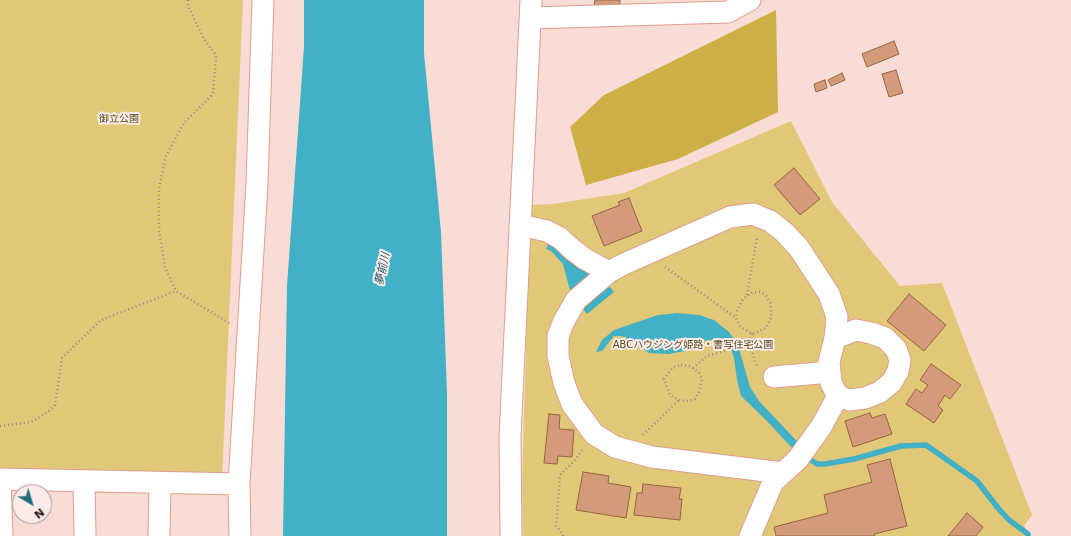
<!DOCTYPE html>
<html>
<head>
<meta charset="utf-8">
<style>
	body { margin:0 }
	#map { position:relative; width:1071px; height:536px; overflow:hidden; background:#f8dcd5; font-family:"DejaVu Sans",sans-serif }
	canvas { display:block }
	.north { position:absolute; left:12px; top:484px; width:40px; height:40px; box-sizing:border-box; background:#fbece9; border:1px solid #a89591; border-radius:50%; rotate:142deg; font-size:11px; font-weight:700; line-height:16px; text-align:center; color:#2b130e }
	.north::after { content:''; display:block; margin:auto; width:14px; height:18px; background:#226a78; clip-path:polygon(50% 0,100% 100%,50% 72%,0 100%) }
</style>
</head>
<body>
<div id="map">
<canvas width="1071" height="536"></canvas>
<div class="north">N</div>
</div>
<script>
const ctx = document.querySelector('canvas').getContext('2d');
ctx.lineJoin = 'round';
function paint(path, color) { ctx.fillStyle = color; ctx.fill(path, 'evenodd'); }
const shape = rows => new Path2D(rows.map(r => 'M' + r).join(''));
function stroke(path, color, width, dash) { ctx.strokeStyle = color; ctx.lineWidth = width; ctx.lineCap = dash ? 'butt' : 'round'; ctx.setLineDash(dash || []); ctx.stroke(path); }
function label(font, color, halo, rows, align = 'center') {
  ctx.font = font + ' "DejaVu Sans","Noto Sans JP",sans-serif'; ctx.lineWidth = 4; ctx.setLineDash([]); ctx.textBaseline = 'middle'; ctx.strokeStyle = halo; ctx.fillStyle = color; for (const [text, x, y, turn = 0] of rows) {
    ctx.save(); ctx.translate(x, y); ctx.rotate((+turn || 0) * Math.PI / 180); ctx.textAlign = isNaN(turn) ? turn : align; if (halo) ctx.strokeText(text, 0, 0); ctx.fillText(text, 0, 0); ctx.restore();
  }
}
paint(shape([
	[0,0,243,0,222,478,0,468],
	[791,121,832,202,900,286,942,283,1032,515,1024,526,1030,536,523,536,522,486,530,205,553,204,624,193]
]), '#e1c878');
paint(shape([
	[776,10,778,112,678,159,586,185,570,127,604,95]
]), '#cdaf45');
paint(shape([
	[304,0,424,0,424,53,441,232,447,393,447,536,283,536,287,286,304,47],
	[548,244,553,246,567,260,596,273,602,278,614,292,587,314,571,294,563,264,551,251,546,249],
	[677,313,699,315,714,320,729,332,738,345,750,387,759,401,811,456,804,461,767,421,741,396,737,380,734,358,731,349,725,342,719,340,708,340,698,343,685,351,669,354,649,353,625,337,620,336,614,336,602,351,596,352,602,340,614,330,658,315]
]), '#42b0c5');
stroke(shape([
	[808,458,817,464,825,464,854,459,901,446,926,445,977,481,998,508,1009,520,1028,534,1028,536]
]), '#42b0c5', 5.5);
const building = shape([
	[595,0,620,0,620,6,594,6,595,0],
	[894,41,899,54,867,67,862,54,894,41],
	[896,70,903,93,889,97,882,74,896,70],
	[842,73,845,80,831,86,828,80,842,73],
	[825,80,827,88,816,92,814,84,825,80],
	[794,168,820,199,800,215,774,185,794,168],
	[629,198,642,231,604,246,592,216,620,205,618,202,629,198],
	[909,294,946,325,924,351,887,321,909,294],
	[931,364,961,385,950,399,945,395,938,406,943,410,934,423,906,404,916,389,922,393,928,385,920,380,931,364],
	[870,413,872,418,885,414,892,434,853,447,845,421,870,413],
	[549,414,560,415,559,429,574,430,572,457,558,456,557,464,544,463,549,414],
	[890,459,907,526,874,534,875,536,776,536,774,527,828,513,824,495,872,482,867,465,890,459],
	[583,472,609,476,608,483,631,487,626,518,576,510,583,472],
	[643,484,681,488,679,499,682,499,680,520,634,515,637,493,642,493,643,484],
	[967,513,983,527,976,536,948,536,967,513]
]);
paint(building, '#d39b79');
stroke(building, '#976443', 1);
const minor = shape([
	[531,18,728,12,750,0],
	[520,225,547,231,560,238,573,250,585,259,609,272],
	[835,338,856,330,871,333,885,338,896,349,900,360,898,371,892,382,880,392,865,398,849,400,838,396],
	[774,377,830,372],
	[0,479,239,484],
	[0,479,2,536],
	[84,481,85,536],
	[159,536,160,483],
	[240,536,239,484,257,184,263,0],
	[511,536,510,437,531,0],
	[750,536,773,482,783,473,798,459,821,427,838,396,831,383,829,362,835,338,837,317,829,294,799,248,784,232,770,221,760,217,753,214,730,217,624,264,609,272,576,300,564,321,558,336,558,356,564,383,572,404,594,434,615,447,652,457,783,473]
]);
stroke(minor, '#de9d8e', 23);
stroke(shape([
	[188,0,188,6,204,39,216,55,213,94,184,123,166,156,159,188,159,230,165,267,176,291,229,323],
	[665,267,736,318,740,326,752,334,766,328,771,318,771,304,766,296,761,292,753,292,743,299,737,311,736,318],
	[747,295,757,237],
	[752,334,749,342,757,367],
	[681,365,689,366,693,368,699,373,702,379,699,392,695,399,688,401,679,400,670,395,664,379,672,368,681,365],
	[693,368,707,356,731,349,738,345,749,342],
	[0,426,31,422,48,412,55,405,62,358,101,320,176,291],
	[643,435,679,400],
	[563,536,562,533,556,526,560,475,575,460,582,450]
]), '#a28781', 2.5, [1, 3]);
stroke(minor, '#fff', 21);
label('10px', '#574a1f', '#fbece9', [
	["御立公園",119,119],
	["ABCハウジング姫路・書写住宅公園",693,345]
]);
label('italic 11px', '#1c5864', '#fbece9', [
	["夢前川",383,269,-78]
]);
</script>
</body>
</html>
